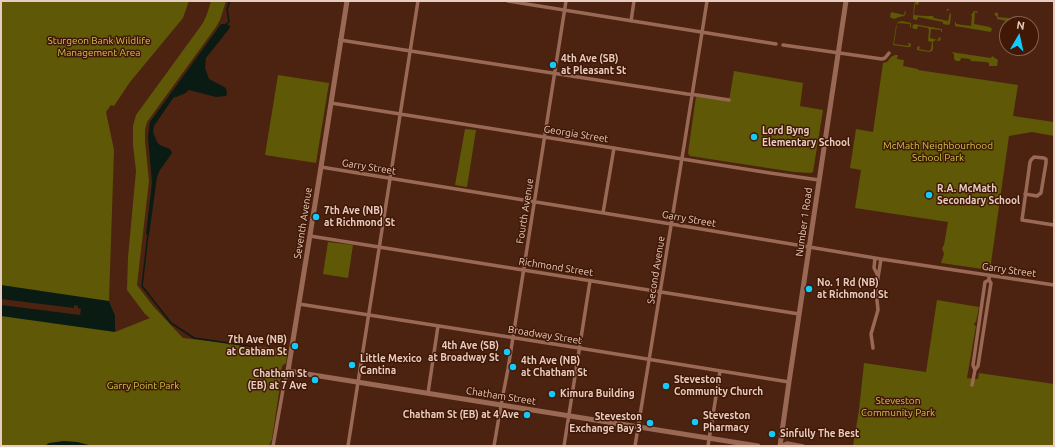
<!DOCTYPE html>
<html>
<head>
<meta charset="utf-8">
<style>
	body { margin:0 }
	#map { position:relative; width:1055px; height:447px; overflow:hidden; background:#4c2310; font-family:Ubuntu,sans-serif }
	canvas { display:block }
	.frame { position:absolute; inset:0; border:2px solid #e7ccc1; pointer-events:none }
	.north { position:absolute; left:999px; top:16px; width:40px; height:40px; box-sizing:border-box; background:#411805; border:1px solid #836050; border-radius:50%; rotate:9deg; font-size:11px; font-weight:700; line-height:16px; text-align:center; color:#e7ccc1 }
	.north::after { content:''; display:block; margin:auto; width:14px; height:18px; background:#13cafb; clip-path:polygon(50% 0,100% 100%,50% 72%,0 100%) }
</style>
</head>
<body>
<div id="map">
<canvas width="1055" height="447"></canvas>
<div class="frame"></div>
<div class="north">N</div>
</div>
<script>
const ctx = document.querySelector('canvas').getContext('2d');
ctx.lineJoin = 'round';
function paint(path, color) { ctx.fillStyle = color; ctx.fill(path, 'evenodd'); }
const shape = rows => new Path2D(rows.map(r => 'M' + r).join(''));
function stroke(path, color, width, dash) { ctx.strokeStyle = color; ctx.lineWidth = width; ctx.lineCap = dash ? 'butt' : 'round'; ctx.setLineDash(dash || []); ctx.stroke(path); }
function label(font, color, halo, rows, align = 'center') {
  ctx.font = font + ' Ubuntu,sans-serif'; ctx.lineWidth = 3; ctx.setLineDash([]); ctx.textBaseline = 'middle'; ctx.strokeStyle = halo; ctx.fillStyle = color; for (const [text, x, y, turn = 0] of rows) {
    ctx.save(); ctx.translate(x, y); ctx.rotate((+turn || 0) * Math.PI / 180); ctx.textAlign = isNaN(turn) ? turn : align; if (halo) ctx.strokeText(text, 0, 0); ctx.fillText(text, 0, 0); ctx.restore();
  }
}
paint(shape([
	[1,1,189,1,183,18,130,82,114,106,111,105,106,112,114,150,109,301,115,315,115,332,150,318,145,314,127,290,128,257,136,171,133,145,133,126,136,115,203,23,207,14,211,1,226,1,220,20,216,27,147,122,145,130,145,141,149,181,137,285,153,306,183,338,288,350,286,363,282,366,281,375,281,379,272,439,269,446,92,446,77,442,49,443,45,446,2,446],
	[916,1,918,1,919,3,918,5,915,4,914,15,925,16,933,16,934,18,948,21,950,12,949,10,946,11,947,9,949,9,951,15,950,24,948,25,943,24,943,22,918,17,917,20,913,19,914,4],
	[905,11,906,12,905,15,904,16,899,17,894,19,890,17,891,12,904,15],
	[974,11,977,11,978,13,978,14,978,13,975,12,974,24,990,27,990,28,992,28,991,32,955,26,955,22,956,22,956,24,971,26,972,16,971,15],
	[997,12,998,14,998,17,1016,19,1015,24,1011,24,1011,22,997,19,997,17,994,14],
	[898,22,902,21,911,23,911,27,910,28,910,24,899,23,897,24,894,44,908,46,909,44,907,43,910,43,911,45,910,47,906,47,893,45,896,26],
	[914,24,942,29,942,32,941,32,941,30,931,29,930,38,938,40,939,37,941,38,940,41,935,40,935,41,933,41,933,49,932,51,929,52,917,50,917,47,920,46,919,49,929,51,931,49,932,42,928,41,929,30,928,28,918,26,917,29,914,29,912,27],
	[951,52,991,58,992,56,998,60,997,66,989,66,989,63,986,62,971,61,970,59,961,58,960,61,956,61,954,59,954,54],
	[895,55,898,55,897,59,904,60,903,66,918,69,918,70,1018,85,1013,116,1054,122,1054,136,1032,132,1009,136,990,270,941,263,944,254,942,248,944,245,948,222,855,208,861,170,850,168,856,129,873,132,883,63,887,62,891,57],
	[734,71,803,83,800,106,823,110,813,172,811,173,794,172,690,156,689,155,688,153,696,96,729,101],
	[278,75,329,83,316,163,265,155],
	[465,129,476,130,467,187,455,185],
	[328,242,353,245,348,278,323,274],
	[937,300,979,307,976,322,975,322,974,325,976,326,967,378,978,379,979,373,1054,384,1054,446,853,446,859,410,864,363,926,372]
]), '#5f5806');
paint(shape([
	[221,24,227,24,230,26,229,29,206,58,205,68,209,79,226,88,227,94,226,96,216,97,189,90,184,94,178,96,177,97,174,97,158,120,154,126,153,132,157,142,160,145,170,149,172,153,160,170,157,177,149,235,146,234,152,183,148,137,150,122],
	[1,285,109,301,115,315,115,332,1,316],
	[64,441,77,442,92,446,45,446,49,443]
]), '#0a1b14');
paint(shape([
	[1,299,74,308,74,305,78,306,78,308,81,309,80,315,1,305]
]), '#4c2310');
stroke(shape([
	[226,24,229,22,227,9,230,1],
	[148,234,142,286,171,323,194,338,255,347]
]), '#0a1b14', 1.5);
stroke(shape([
	[508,1,776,44],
	[631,21,634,1],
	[340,40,687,94,697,95,729,100],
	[783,45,882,59,885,58,889,53],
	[331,103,770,173,819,180],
	[321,167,671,224,881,259,1054,285],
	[1025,194,1037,196,1041,193,1046,163,1046,159,1044,158,1034,157,1031,160,1030,162,1022,220,1054,225],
	[603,213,614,148],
	[310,236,799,314],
	[875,258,874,268,878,276],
	[299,304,579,348,789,382],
	[873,348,871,334,878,310,876,290,881,259],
	[975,370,973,365,985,282,989,280],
	[972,385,975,370,978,366,991,283,989,280,989,275],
	[428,393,438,326],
	[273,446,284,384,288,371],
	[348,446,418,1],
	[494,446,501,405,508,369,566,1],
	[564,446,590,281],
	[635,446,681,164,684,146,707,1],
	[708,446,720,371],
	[780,446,787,443,803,446]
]), '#996955', 3.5);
stroke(shape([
	[347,1,321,167,288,371,758,446],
	[780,446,789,382,846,1]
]), '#996955', 5);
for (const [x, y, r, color] of [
	[553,65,4,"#13cafb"],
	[754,137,4,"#13cafb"],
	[929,195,4,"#13cafb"],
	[316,217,4,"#13cafb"],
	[809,289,4,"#13cafb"],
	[295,346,4,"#13cafb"],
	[507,352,4,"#13cafb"],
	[352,365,4,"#13cafb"],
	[513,367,4,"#13cafb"],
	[315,380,4,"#13cafb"],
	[666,386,4,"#13cafb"],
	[552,394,4,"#13cafb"],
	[527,415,4,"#13cafb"],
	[695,422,4,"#13cafb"],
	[650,423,4,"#13cafb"],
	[772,434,4,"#13cafb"]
]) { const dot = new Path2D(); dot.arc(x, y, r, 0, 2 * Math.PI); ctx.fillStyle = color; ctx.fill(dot); stroke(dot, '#411805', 1.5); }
label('10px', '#cfc44e', '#411805', [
	["Sturgeon Bank Wildlife",99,41],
	["Management Area",99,53],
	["McMath Neighbourhood",938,146],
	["School Park",938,158],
	["Garry Point Park",143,386],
	["Steveston",898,401],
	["Community Park",898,413]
]);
label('bold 10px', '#e7ccc1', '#411805', [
	["4th Ave (SB)",561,59],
	["at Pleasant St",561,71],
	["Lord Byng",762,131],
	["Elementary School",762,143],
	["R.A. McMath",937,189],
	["Secondary School",937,201],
	["7th Ave (NB)",324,211],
	["at Richmond St",324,223],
	["No. 1 Rd (NB)",817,283],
	["at Richmond St",817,295],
	["7th Ave (NB)",287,340,"right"],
	["at Catham St",287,352,"right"],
	["4th Ave (SB)",499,346,"right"],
	["at Broadway St",499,358,"right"],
	["Little Mexico",360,359],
	["Cantina",360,371],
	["4th Ave (NB)",521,361],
	["at Chatham St",521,373],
	["Chatham St",307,374,"right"],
	["(EB) at 7 Ave",307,386,"right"],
	["Steveston",674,380],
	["Community Church",674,392],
	["Kimura Building",560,394],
	["Chatham St (EB) at 4 Ave",519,415,"right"],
	["Steveston",703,416],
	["Pharmacy",703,428],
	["Steveston",642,417,"right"],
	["Exchange Bay 3",642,429,"right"],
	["Sinfully The Best",780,434]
], 'left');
label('10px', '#e7ccc1', '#411805', [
	["Georgia Street",576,134,9],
	["Garry Street",369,167,9],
	["Fourth Avenue",525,211,-81],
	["Garry Street",689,219,10],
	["Number 1 Road",804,222,-82],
	["Seventh Avenue",303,223,-81],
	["Richmond Street",556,267,9],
	["Second Avenue",656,270,-81],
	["Garry Street",1009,270,8],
	["Broadway Street",545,335,9],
	["Chatham Street",501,396,9]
]);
</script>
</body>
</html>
